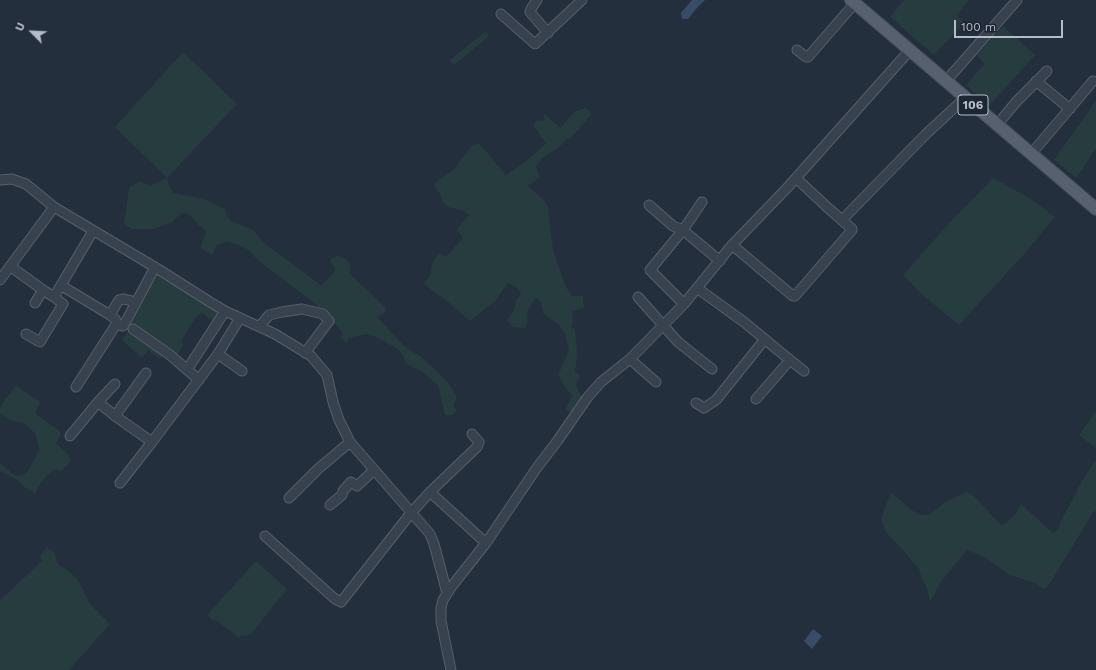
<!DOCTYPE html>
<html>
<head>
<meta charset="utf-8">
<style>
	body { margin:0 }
	#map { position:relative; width:1096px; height:670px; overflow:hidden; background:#242f3e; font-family:"Work Sans",sans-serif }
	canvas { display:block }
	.north { position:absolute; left:12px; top:12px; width:40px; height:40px; -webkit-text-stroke:3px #1d2633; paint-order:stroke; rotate:294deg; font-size:11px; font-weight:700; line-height:16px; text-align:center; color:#b4bcc9 }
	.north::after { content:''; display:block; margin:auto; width:14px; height:18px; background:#b4bcc9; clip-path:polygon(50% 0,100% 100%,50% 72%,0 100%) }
	.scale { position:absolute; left:954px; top:20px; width:109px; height:18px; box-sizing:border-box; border:2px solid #b4bcc9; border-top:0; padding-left:5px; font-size:12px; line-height:14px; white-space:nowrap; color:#b4bcc9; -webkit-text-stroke:3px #1d2633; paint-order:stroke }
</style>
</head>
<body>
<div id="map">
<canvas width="1096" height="670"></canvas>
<div class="north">U</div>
<div class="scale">100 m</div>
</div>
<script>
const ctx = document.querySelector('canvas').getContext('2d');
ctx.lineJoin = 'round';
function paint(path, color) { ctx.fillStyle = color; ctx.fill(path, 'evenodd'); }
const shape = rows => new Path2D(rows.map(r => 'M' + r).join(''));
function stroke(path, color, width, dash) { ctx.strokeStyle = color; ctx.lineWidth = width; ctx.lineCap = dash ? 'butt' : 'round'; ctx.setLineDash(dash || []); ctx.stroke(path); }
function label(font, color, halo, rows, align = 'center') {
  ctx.font = font + ' "Work Sans",sans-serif'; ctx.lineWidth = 3; ctx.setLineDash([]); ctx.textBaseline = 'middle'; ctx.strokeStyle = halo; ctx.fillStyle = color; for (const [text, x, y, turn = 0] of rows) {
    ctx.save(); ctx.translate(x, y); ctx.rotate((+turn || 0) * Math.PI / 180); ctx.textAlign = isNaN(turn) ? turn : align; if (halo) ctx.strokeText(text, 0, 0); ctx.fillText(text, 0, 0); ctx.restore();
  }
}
paint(shape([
	[904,0,969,0,957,15,964,23,934,55,890,17],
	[1003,26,1035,55,989,106,966,85,984,64,977,55],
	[486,31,489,36,454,65,450,60],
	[183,52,237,104,167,178,169,185,173,193,204,199,225,209,228,218,233,222,253,230,265,244,321,285,334,273,335,269,330,261,332,258,338,256,347,260,350,266,350,274,385,307,386,311,377,317,406,348,420,356,448,382,457,397,453,406,457,411,452,415,445,415,438,385,422,372,407,364,402,354,398,349,374,336,367,334,349,338,346,343,341,337,343,334,342,332,332,320,313,302,259,261,247,249,240,246,227,241,217,245,212,255,201,248,202,242,206,233,204,229,199,226,191,216,185,213,181,213,171,223,153,229,132,229,124,224,129,188,139,181,150,186,167,178,115,127],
	[1096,101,1096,149,1076,178,1054,160],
	[586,108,592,114,570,139,567,139,558,148,543,157,536,166,540,177,528,186,545,201,548,208,553,250,566,287,572,296,583,296,584,308,573,311,572,316,573,321,571,327,575,329,577,354,575,372,580,376,576,385,582,398,572,415,566,409,572,395,565,387,558,375,569,350,565,334,559,325,543,313,541,303,538,299,535,299,529,308,527,315,528,321,525,328,514,327,507,320,514,311,516,300,521,294,518,288,508,283,494,302,470,321,453,306,424,284,430,275,433,262,439,253,446,257,462,239,462,236,456,230,469,215,461,210,448,207,442,202,441,195,435,187,435,184,440,179,453,170,472,146,479,143,506,175,529,159,546,143,533,125,537,120,545,121,544,113,560,128,576,111],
	[993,178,1031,199,1055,217,1026,252,959,325,918,291,903,275,951,221],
	[153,269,222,313,215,322,202,313,195,318,181,342,184,344,175,358,169,352,160,359,148,350,142,358,122,340,134,322,126,316],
	[16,386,39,401,40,402,36,412,37,415,56,428,61,434,56,443,68,455,71,460,62,471,54,469,41,482,35,494,23,486,16,479,0,471,0,463,14,475,19,476,27,473,39,450,36,436,32,430,24,423,12,421,0,414,0,409,4,401],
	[1096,411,1096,448,1079,435],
	[1096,460,1096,510,1091,516,1050,583,1044,589,1035,583,1010,575,984,557,967,550,940,583,934,595,930,601,927,588,922,579,919,568,886,532,882,522,882,516,891,492,910,509,919,515,929,515,945,502,967,492,970,493,975,497,1001,525,1005,524,1016,514,1021,504,1053,533,1058,529,1064,515,1072,501,1082,480],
	[47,547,55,553,57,563,72,574,79,582,90,604,110,624,69,670,0,670,0,600,42,561,40,556],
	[256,561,287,589,251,634,246,636,242,635,239,638,216,620,214,621,207,615]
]), '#263c3f');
paint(shape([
	[692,0,705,0,696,9,688,19,682,19,681,13],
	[813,629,822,636,812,649,804,641]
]), '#394c67');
const minor = shape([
	[537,0,531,9,530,12,548,33],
	[501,14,535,44,582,0],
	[797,50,806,57,808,57,855,3],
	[946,81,1017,0],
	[1036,81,1070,109],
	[997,125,1016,102,1047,71],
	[1031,154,1093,81],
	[0,180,12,179,26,184,54,207,158,269,210,302,225,311,275,334,311,356,327,375,333,402,339,420,350,442,430,534,434,544,447,593],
	[649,205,673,226,683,230,720,261],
	[842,220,926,134,965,98],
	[732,245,793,296,795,296,852,230,852,229,827,207,796,178],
	[10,266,43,290],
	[0,280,54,207],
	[62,286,110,315,115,319,117,323,76,387],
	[697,288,744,322,790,360,756,399],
	[638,297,678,342,712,369],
	[35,303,43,290,54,297,93,231],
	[684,304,650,270,683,230,702,202],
	[110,315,119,300,124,299,136,302],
	[117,323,122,326,124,325,155,267],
	[260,326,269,315,282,312,302,309,323,314,329,321,305,353],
	[133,329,170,355,199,380],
	[26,334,40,342,63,304,54,297],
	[218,354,242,371],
	[630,359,656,382],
	[790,360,804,371],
	[187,370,225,311],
	[98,402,115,384],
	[696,403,704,408,716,400,765,339],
	[115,416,146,373],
	[70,436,98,402,115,416,152,442,218,354,240,318],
	[120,483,152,442],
	[430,492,486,543],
	[289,498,318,469,350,442],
	[330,505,342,495,343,491,351,482,357,486,374,470],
	[265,536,335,599,341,602,411,513,430,492,477,447,479,442,472,434],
	[451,670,441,621,441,608,443,600,452,586,486,543,536,469,558,440,587,398,601,382,630,359,684,304,732,245,787,188,910,50]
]);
const major = shape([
	[851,0,1096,209]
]);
stroke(minor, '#565f6c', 11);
stroke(major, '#414a57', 14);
stroke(minor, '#38414e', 9);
stroke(major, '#56606e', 12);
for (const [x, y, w] of [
	[973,105,30]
]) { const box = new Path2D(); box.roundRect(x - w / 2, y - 10, w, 20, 3); ctx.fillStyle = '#1d2633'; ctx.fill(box); stroke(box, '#b4bcc9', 1); }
label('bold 12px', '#b4bcc9', null, [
	["106",973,105]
]);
</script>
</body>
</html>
